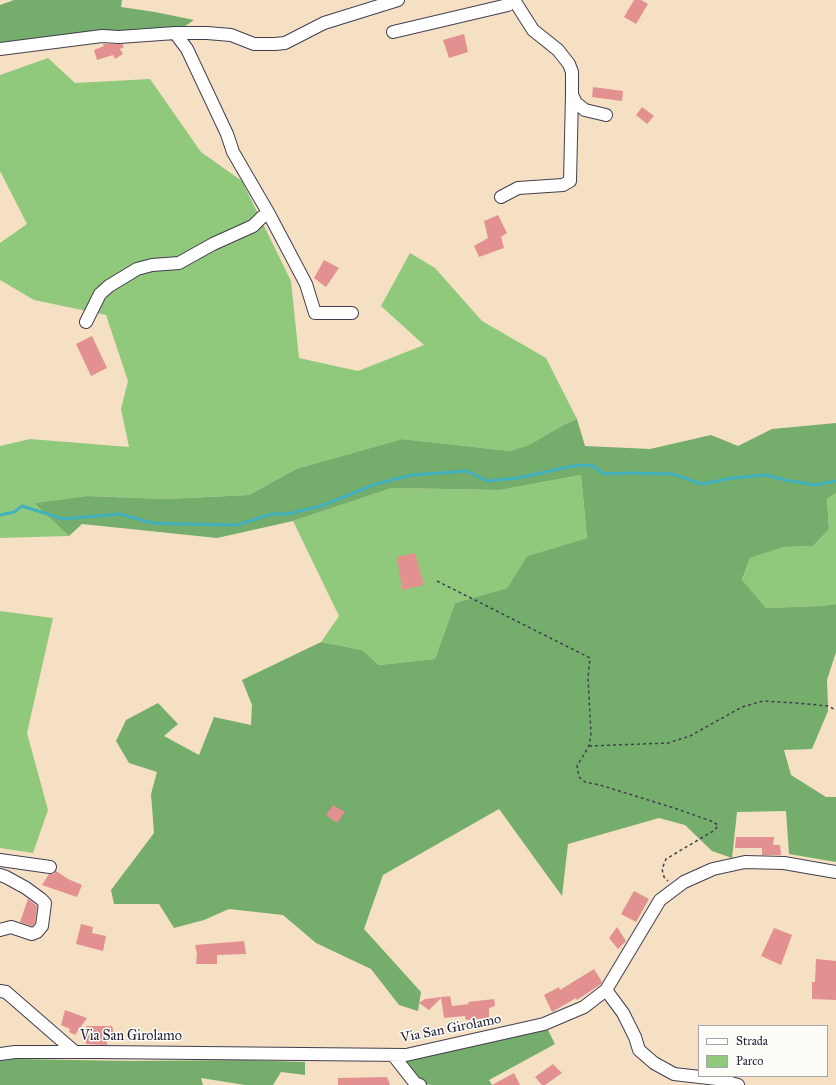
<!DOCTYPE html>
<html>
<head>
<meta charset="utf-8">
<style>
	body { margin:0 }
	#map { position:relative; width:836px; height:1085px; overflow:hidden; background:#f5e0c4; font-family:"IM FELL Great Primer",serif }
	canvas { display:block }
	.legend { position:absolute; left:698px; top:1025px; width:130px; height:52px; box-sizing:border-box; background:#fdfcf7; border:1px solid #a5a5ac; margin:0; padding:5px 7px; list-style:none; font-size:12px; color:#22223b }
	.legend li { display:flex; align-items:center; gap:8px; height:20px }
	.legend b { width:20px; border:1px solid #a5a5ac }
</style>
</head>
<body>
<div id="map">
<canvas width="836" height="1085"></canvas>
<ul class="legend">
<li><b style="height:5px;background:#fff"></b>Strada</li>
<li><b style="height:11px;background:#91c97c"></b>Parco</li>
</ul>
</div>
<script>
const ctx = document.querySelector('canvas').getContext('2d');
ctx.lineJoin = 'round';
function paint(path, color) { ctx.fillStyle = color; ctx.fill(path, 'evenodd'); }
const shape = rows => new Path2D(rows.map(r => 'M' + r).join(''));
function stroke(path, color, width, dash) { ctx.strokeStyle = color; ctx.lineWidth = width; ctx.lineCap = dash ? 'butt' : 'round'; ctx.setLineDash(dash || []); ctx.stroke(path); }
function label(font, color, halo, rows, align = 'center') {
  ctx.font = font + ' "IM FELL Great Primer",serif'; ctx.lineWidth = 3; ctx.setLineDash([]); ctx.textBaseline = 'middle'; ctx.strokeStyle = halo; ctx.fillStyle = color; for (const [text, x, y, turn = 0] of rows) {
    ctx.save(); ctx.translate(x, y); ctx.rotate((+turn || 0) * Math.PI / 180); ctx.textAlign = isNaN(turn) ? turn : align; if (halo) ctx.strokeText(text, 0, 0); ctx.fillText(text, 0, 0); ctx.restore();
  }
}
paint(shape([
	[48,58,75,83,150,79,201,152,242,181,291,281,299,358,358,371,424,345,381,306,410,253,435,268,482,321,546,358,577,419,565,424,529,445,510,451,402,439,296,469,249,495,165,499,87,496,34,503,69,536,0,538,0,446,30,439,129,447,121,409,128,381,106,315,34,300,0,280,0,243,27,224,0,171,0,75],
	[581,475,587,538,527,556,507,588,455,603,435,659,379,665,362,650,321,642,339,616,293,521,392,488,500,490],
	[836,493,836,604,821,606,766,608,742,581,750,558,784,547,813,546,829,529,827,499],
	[0,611,53,618,27,733,48,810,33,853,0,848]
]), '#91c97c');
paint(shape([
	[14,0,122,0,121,7,155,12,194,20,175,33,0,49,0,5],
	[577,419,585,446,650,449,711,435,738,446,772,429,836,423,836,493,827,499,829,529,813,546,784,547,750,558,742,580,766,608,821,606,836,604,836,652,827,680,828,706,828,711,812,749,784,750,791,775,826,797,836,797,836,862,789,854,786,811,737,812,732,858,712,851,685,825,659,818,568,844,562,896,499,809,383,875,364,929,421,992,418,1011,399,1005,371,969,316,943,283,915,229,909,204,920,174,928,159,904,114,904,111,890,154,833,151,794,157,772,129,763,116,741,126,720,158,703,178,724,164,736,199,755,214,717,251,725,252,705,242,680,321,642,362,650,379,665,435,659,455,603,507,588,527,556,587,538,581,475,500,490,392,488,293,521,217,538,82,524,69,536,34,503,87,496,165,499,249,495,296,469,402,439,510,451,529,445,565,424],
	[548,1030,555,1044,489,1080,492,1085,433,1085,415,1083,393,1055,406,1055],
	[15,1059,131,1061,244,1060,305,1062,305,1075,281,1072,273,1085,245,1085,201,1078,203,1085,0,1085,0,1060]
]), '#74ad6c');
stroke(shape([
	[0,515,14,512,22,506,63,519,120,514,152,523,178,524,237,525,272,514,287,514,321,506,376,484,412,475,467,471,487,481,518,478,573,466,591,465,604,474,624,473,672,474,702,484,732,478,766,475,785,480,815,485,836,481]
]), '#42b1bd', 3);
paint(shape([
	[634,0,641,0,648,4,636,24,624,17],
	[464,34,468,52,449,58,443,40],
	[103,44,122,44,124,47,120,49,123,54,115,59,113,55,97,60,94,50,104,46],
	[593,87,623,91,622,101,592,97],
	[642,107,654,116,647,124,636,115],
	[498,215,507,233,501,237,504,248,479,257,474,246,488,238,484,221],
	[324,260,339,268,326,287,314,278],
	[92,336,107,368,91,376,76,344],
	[415,553,424,585,402,590,397,557],
	[333,805,345,812,337,823,326,815],
	[736,837,774,837,773,845,780,845,781,855,762,855,762,848,735,848],
	[56,871,68,879,82,885,77,897,42,885,49,874,53,874],
	[634,891,649,899,636,922,621,914],
	[28,899,37,906,35,923,32,926,20,922],
	[81,924,93,927,92,933,106,936,103,951,76,944],
	[617,927,626,941,618,949,609,938],
	[774,928,792,935,781,965,761,956],
	[244,941,246,954,217,955,217,964,196,964,197,954,195,945],
	[816,959,836,961,836,1000,812,999,812,982,815,982],
	[594,969,602,982,601,984,577,1000,576,998,552,1012,544,995,559,987,560,990],
	[450,996,452,1006,469,1004,468,1002,494,999,495,1006,489,1008,489,1018,466,1020,465,1016,444,1018,441,998,429,1010,419,1003,425,999],
	[65,1010,87,1018,75,1035,69,1032,70,1029,61,1025],
	[86,1026,112,1026,115,1037,107,1039,107,1045,86,1044],
	[553,1064,562,1073,545,1085,542,1085,535,1077],
	[514,1073,520,1085,492,1085],
	[387,1077,390,1085,338,1085,338,1078]
]), '#e29190');
const minor = shape([
	[514,0,533,30,558,50,569,64,572,72,572,95,576,103,585,110,606,115],
	[393,32,508,5,510,0],
	[175,33,187,49,227,134,233,152,269,214],
	[0,49,102,36,119,37,175,33,207,33,231,35,254,44,275,44,285,43,324,23,398,0],
	[501,197,518,188,563,185,570,181,572,95],
	[86,322,100,294,109,286,137,269,152,265,179,263,213,244,253,226,262,217,269,214,306,284,315,313,352,313],
	[0,860,50,867],
	[0,875,6,877,26,888,41,899,45,903,42,926,37,932,32,934,11,927,0,930],
	[606,990,623,1013,635,1037,639,1050,654,1063,674,1074,717,1079,738,1085],
	[0,991,6,992,75,1052],
	[0,1054,15,1052,98,1052,406,1055,544,1024,584,1007,606,990,660,900,684,882,713,869,745,862,784,863,836,872],
	[393,1055,415,1083,420,1085]
]);
stroke(minor, '#423e50', 14);
stroke(shape([
	[437,581,590,658,588,678,591,734,589,746,577,766,579,777,585,782,600,785,677,809,711,821,718,825,715,830,666,859,662,869,664,877,668,881],
	[589,746,668,743,690,736,742,707,763,701,797,703,828,706,836,710]
]), '#423e50', 1.5, [3, 3]);
stroke(minor, '#fff', 12);
label('14px', '#22223b', '#fdfcf7', [
	["Via San Girolamo",451,1029,-11],
	["Via San Girolamo",131,1037]
]);
</script>
</body>
</html>
